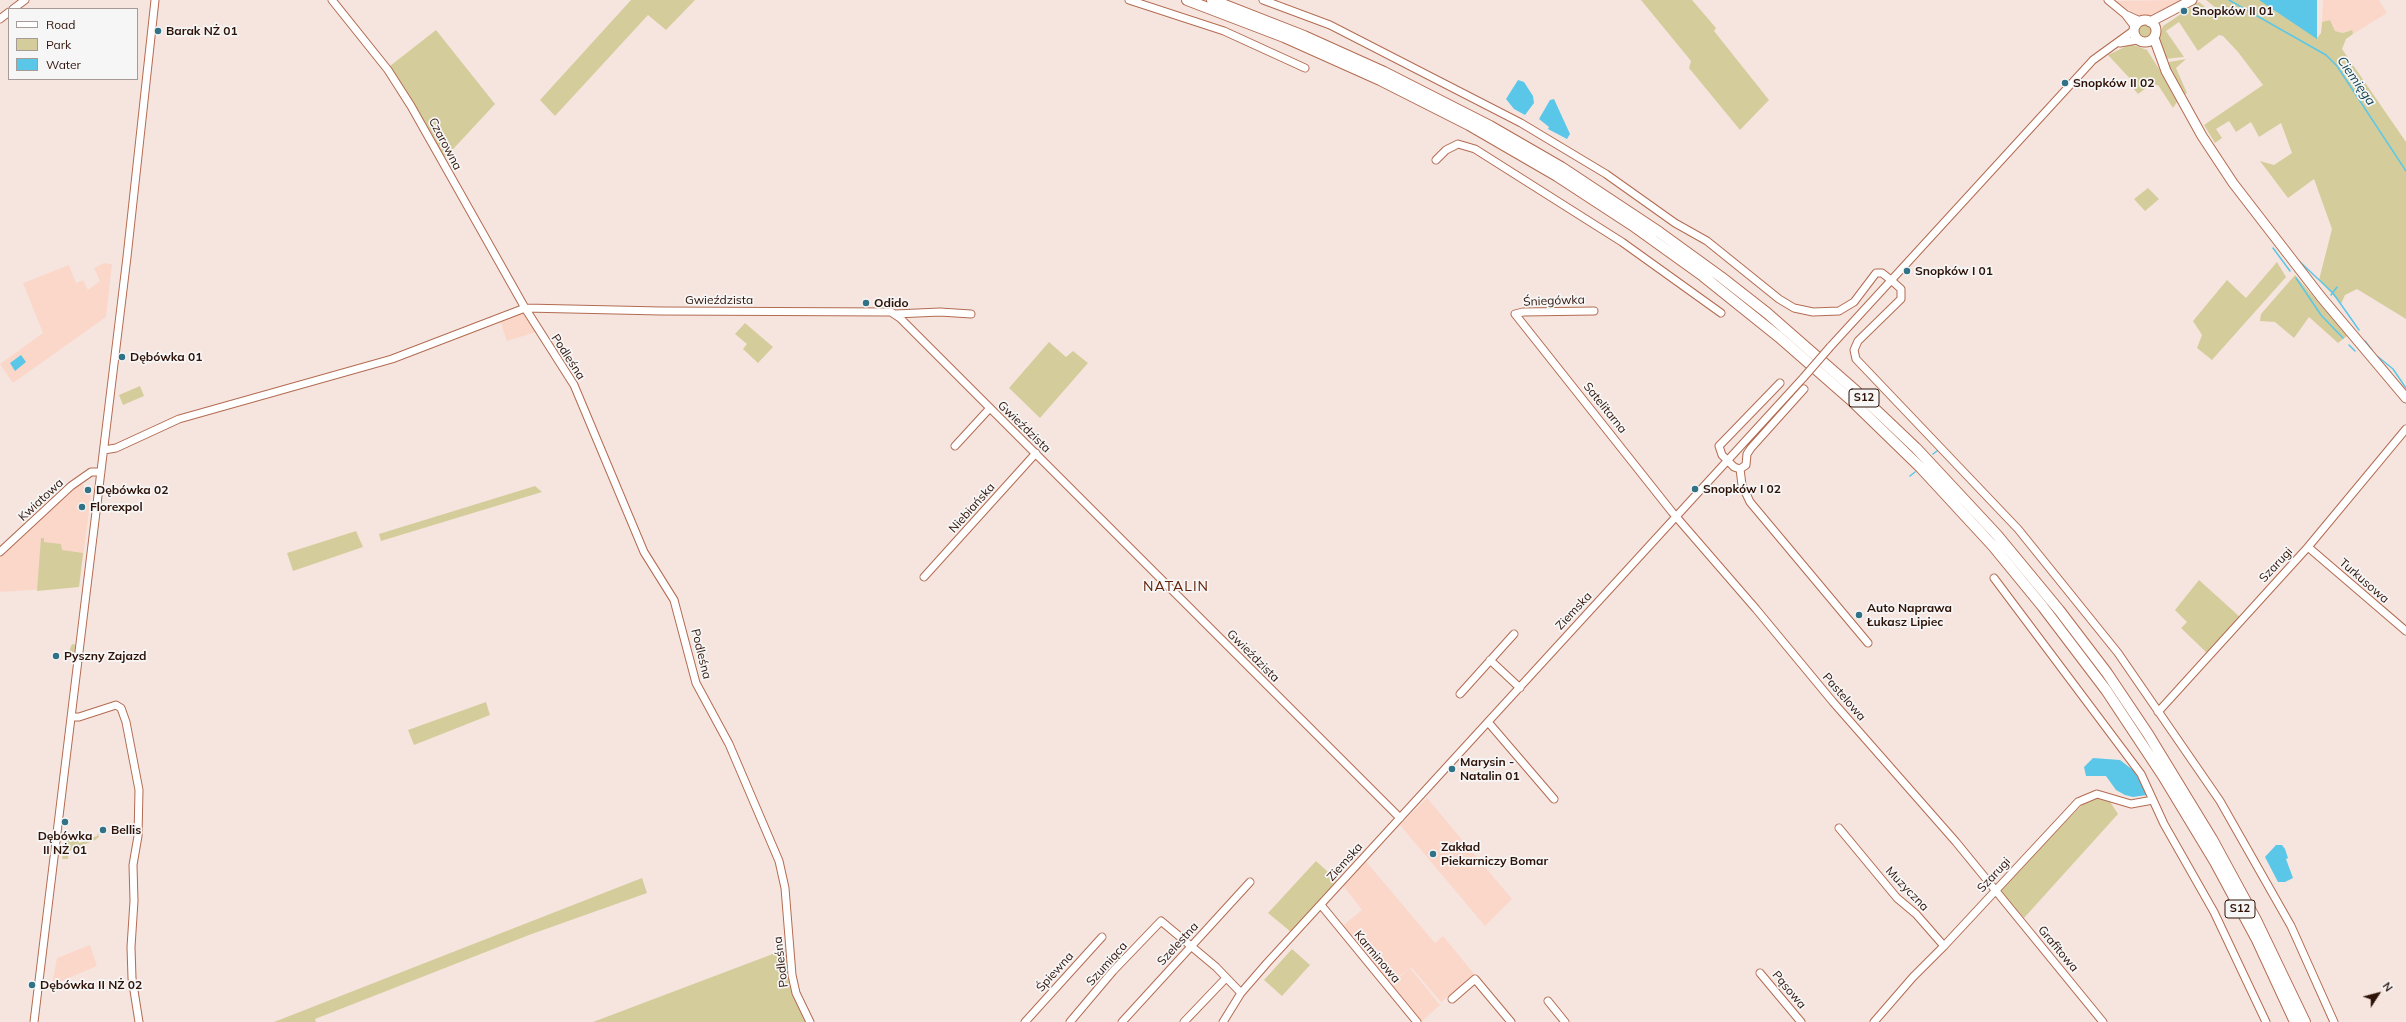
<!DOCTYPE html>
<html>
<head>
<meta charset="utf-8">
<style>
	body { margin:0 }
	#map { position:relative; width:2406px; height:1022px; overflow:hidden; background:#f6e5df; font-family:Mulish,sans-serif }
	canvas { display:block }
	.legend { position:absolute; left:8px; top:8px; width:130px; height:72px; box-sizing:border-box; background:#f6f6f6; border:1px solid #a69b97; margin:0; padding:5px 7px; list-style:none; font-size:12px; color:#2f1308 }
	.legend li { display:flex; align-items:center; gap:8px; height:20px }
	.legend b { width:20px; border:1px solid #a69b97 }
	.north { position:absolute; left:2358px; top:974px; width:40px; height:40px; -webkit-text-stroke:3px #f6f6f6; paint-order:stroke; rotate:54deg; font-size:11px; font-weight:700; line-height:16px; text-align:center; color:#2f1308 }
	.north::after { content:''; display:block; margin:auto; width:14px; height:18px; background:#2f1308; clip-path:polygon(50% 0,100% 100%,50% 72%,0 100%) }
</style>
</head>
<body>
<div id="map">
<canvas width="2406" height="1022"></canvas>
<ul class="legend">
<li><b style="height:5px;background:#fff"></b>Road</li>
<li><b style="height:11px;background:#d4cd9b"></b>Park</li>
<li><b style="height:11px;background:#5ac7e9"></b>Water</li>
</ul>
<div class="north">N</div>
</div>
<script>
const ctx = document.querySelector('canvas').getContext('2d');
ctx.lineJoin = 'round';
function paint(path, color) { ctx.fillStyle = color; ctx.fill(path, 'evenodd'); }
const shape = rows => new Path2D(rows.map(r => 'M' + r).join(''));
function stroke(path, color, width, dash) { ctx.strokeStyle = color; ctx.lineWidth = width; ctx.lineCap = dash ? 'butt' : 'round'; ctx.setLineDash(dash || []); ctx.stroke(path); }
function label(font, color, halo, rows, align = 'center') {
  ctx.font = font + ' Mulish,sans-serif'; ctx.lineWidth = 3.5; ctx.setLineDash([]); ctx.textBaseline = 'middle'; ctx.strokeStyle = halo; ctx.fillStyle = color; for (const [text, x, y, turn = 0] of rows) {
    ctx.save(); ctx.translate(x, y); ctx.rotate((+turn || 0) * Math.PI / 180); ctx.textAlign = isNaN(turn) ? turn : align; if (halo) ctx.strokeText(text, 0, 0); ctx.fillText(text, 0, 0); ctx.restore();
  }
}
paint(shape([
	[2182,0,2159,15,2140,17,2115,1],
	[2323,0,2379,0,2387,13,2353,34,2351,30,2343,33,2335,31,2330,20,2322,22],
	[104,263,112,264,106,317,13,383,0,364,43,333,23,283,69,265,76,283,83,280,88,290,100,281,94,268],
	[523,312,536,332,507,341,500,321],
	[81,482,91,496,79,587,0,592,0,554],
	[1427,798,1512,899,1485,926,1400,825],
	[1363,858,1435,943,1443,936,1475,975,1441,1002,1411,967,1387,985,1340,928,1362,910,1341,883],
	[90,945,97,966,52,985,57,958],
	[1410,968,1440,1005,1421,1022,1390,985]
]), '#fbd7ca');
paint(shape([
	[631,0,695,0,666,30,648,15,555,116,540,100],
	[1641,0,1692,0,1716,28,1714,31,1769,100,1740,130,1689,68,1691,61],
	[2206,0,2317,0,2317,38,2321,33,2322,22,2330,20,2335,31,2343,33,2352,30,2353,34,2346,39,2342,49,2406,142,2406,319,2357,289,2345,295,2341,304,2319,280,2332,229,2314,179,2288,198,2260,161,2274,165,2292,153,2281,123,2259,137,2251,122,2236,132,2229,121,2216,129,2222,138,2215,143,2204,125,2263,85,2238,52,2223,36,2219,35,2198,51,2179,22,2166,31,2184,57,2165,59,2158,40,2163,26,2199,2,2204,6,2207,11,2210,9,2219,15,2221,12],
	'2138 31a7 7 0 1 1 14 0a7 7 0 1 1-14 0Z',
	[436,30,495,104,443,160,390,66],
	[2131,44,2147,50,2159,69,2177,102,2173,108,2158,85,2149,86,2138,94,2133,88,2136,85,2108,55],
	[2186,59,2176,68,2187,93,2184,95,2167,65,2169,62],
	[2148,188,2159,199,2145,211,2134,199],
	[2277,262,2286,277,2212,360,2197,348,2202,335,2193,321,2227,280,2246,298],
	[2295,275,2347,336,2338,343,2309,317,2294,338,2275,322,2260,321,2261,314],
	[745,323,773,347,758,363,743,349,747,344,735,334],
	[1049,342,1066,357,1073,351,1088,363,1040,418,1009,388],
	[140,386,144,396,123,405,119,395],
	[535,486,542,492,381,541,379,534],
	[356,531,363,547,293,571,287,553],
	[41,538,44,538,44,542,61,544,62,550,83,553,79,587,37,591],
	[2199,580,2240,617,2207,653,2181,628,2187,622,2175,610],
	[72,644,76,645,73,657,69,651],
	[486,702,490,715,414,745,408,730],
	[2097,798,2109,800,2118,814,2024,918,2000,891,2072,815,2087,800],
	[98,833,99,837,95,840,69,851,68,859,62,859,66,835,78,837,79,843,97,836],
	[1316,861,1338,881,1291,932,1268,913],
	[642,878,647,893,529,935,315,1019,316,1022,274,1022],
	[786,949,790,978,807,1022,593,1022],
	[1292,949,1310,965,1282,996,1264,980]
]), '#d4cd9b');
paint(shape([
	[2259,0,2317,0,2317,39],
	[1518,80,1524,82,1533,96,1534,103,1525,115,1514,109,1506,99],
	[1554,99,1570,134,1567,139,1548,129,1549,127,1539,119,1550,100],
	[21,355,26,362,15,371,10,363],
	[2093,758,2120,760,2133,770,2144,786,2147,795,2133,797,2125,795,2116,790,2106,776,2086,776,2084,767],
	[2276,845,2282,845,2285,849,2288,858,2286,859,2293,878,2285,882,2278,882,2265,857]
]), '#5ac7e9');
stroke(shape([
	[2229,0,2326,55,2337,66,2406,171],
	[2273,248,2290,271],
	[2299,261,2333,293,2359,330],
	[2296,278,2321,315,2343,338],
	[2331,295,2337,287],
	[2365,341,2372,350],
	[2349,345,2355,351],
	[2377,356,2393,369,2406,388],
	[1933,454,1937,451],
	[1910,476,1915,472]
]), '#5ac7e9', 1.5);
const minor = shape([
	[332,0,388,70,411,106,525,308,574,385,644,552,674,600,696,683,729,744,779,861,785,888,792,975,796,993,810,1022],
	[1129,0,1224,31,1305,68],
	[1263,0,1330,25,1521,123,1606,174,1675,223,1707,241,1779,299,1794,308,1813,312,1839,311,1854,302,1876,273,1882,273,1891,280,1901,289,1901,299,1858,341,1854,350,1856,359,2018,529,2118,653,2220,801,2291,926,2334,1022],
	[2108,0,2125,14,2135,27],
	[13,9,25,0],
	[2127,15,2140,21],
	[0,19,9,12],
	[2120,43,2137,40],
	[1436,160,1446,150,1458,144,1475,149,1622,242,1721,313],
	[1594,311,1523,312,1515,314,1672,512,1756,609,1833,702,1956,842,2103,1022],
	[895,314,940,312,971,314],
	[1830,347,2093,60,2133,31],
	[1780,383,1719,446,1722,455,1734,467,1740,469,1746,465,1747,454,1751,448,1804,389],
	[955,446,990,408],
	[104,450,116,448,179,419,392,359,525,308,661,311,891,312,900,318,1400,818],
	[1740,469,1742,485,1750,502,1868,643],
	[2308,547,2406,631],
	[0,552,71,486,91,472,101,472],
	[924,577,1036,453],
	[1994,578,2141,774,2164,824,2214,912,2266,1022],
	[1490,660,1520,688],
	[1460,694,1514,634],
	[2158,712,2308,547,2406,429],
	[72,717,79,717,116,705,121,708,126,722,139,790,138,836,133,865,134,901,131,947,132,978,139,1022],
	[1488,722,1554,799],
	[1839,828,1897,898,1916,914,1944,946],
	[1321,905,1417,1022],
	[1760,973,1801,1022],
	[1452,999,1475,979,1511,1022],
	[1548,1001,1565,1022],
	[34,1022,127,257,155,0],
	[1025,1022,1102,937],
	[1070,1022,1113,971,1161,921,1216,967,1241,993],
	[1122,1022,1250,882],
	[1184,1022,1226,978],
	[1223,1022,1241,993,1267,963,1804,377],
	[1874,1022,1913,977,1944,946,2078,802,2097,794,2131,804,2153,800]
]);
const major = shape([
	'2134 31a11 11 0 1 1 22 0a11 11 0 1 1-22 0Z',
	[2150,22,2192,0],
	[2154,38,2166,71,2202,136,2233,183,2321,297,2406,398]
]);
const highway = shape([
	[1187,0,1284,37,1380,80,1469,125,1557,176,1632,225,1703,276,1779,337,1851,400,1921,468,1993,546,2043,607,2106,690,2163,776,2215,862,2257,940,2295,1022],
	[1212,0,1304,36,1384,72,1490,126,1561,167,1659,232,1721,277,1767,313,1856,391,1916,448,1997,535,2059,610,2107,673,2148,734,2212,839,2256,920,2305,1022]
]);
stroke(minor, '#b36b51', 9);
stroke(major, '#b36b51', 11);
stroke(highway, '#b36b51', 12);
stroke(minor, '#fff', 7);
stroke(major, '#fff', 9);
stroke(highway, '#fff', 10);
const minorBridge = shape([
	[1804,377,1830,347]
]);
stroke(minorBridge, '#b36b51', 9, []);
stroke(minorBridge, '#fff', 7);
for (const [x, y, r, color] of [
	[2184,11,4,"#327286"],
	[158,31,4,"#327286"],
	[2065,83,4,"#327286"],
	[1907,271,4,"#327286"],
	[866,303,4,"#327286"],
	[122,357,4,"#327286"],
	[1695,489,4,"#327286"],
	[88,490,4,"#327286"],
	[82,507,4,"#327286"],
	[1859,615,4,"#327286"],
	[56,656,4,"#327286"],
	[1452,769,4,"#327286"],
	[65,822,4,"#327286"],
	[103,830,4,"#327286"],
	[1433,854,4,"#327286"],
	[32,985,4,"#327286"]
]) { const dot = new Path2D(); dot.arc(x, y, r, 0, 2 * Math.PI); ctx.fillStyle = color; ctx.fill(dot); stroke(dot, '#f6f6f6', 1.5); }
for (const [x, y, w] of [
	[1864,398,30],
	[2240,909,30]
]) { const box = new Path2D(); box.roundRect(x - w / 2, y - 9, w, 18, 3); ctx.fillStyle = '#f6f6f6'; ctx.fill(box); stroke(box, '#2f1308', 1); }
label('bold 11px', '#2f1308', null, [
	["S12",1864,398],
	["S12",2240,909]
]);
label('bold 12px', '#2f1308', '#f6f6f6', [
	["Snopków II 01",2192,11],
	["Barak NŻ 01",166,31],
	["Snopków II 02",2073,83],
	["Snopków I 01",1915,271],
	["Odido",874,303],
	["Dębówka 01",130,357],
	["Snopków I 02",1703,489],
	["Dębówka 02",96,490],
	["Florexpol",90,507],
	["Auto Naprawa",1867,608],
	["Łukasz Lipiec",1867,622],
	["Pyszny Zajazd",64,656],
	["Marysin -",1460,762],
	["Natalin 01",1460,776],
	["Bellis",111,830],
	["Dębówka",65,836,"center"],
	["II NŻ 01",65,850,"center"],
	["Zakład",1441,847],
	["Piekarniczy Bomar",1441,861],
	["Dębówka II NŻ 02",40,985]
], 'left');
label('12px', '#2f1308', '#f6f6f6', [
	["Czarowna",445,144,62],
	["Gwieździsta",719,300],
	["Śniegówka",1554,301,-2],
	["Podleśna",568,357,57],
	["Satelitarna",1605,408,51],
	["Gwieździsta",1024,427,44],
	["Kwiatowa",41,500,-43],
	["Niebiańska",972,508,-48],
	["Szarugi",2276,565,-47],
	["Turkusowa",2364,581,41],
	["Ziemska",1574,611,-47],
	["Podleśna",701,654,76],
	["Gwieździsta",1253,656,45],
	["Pastelowa",1844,697,49],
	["Ziemska",1345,862,-48],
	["Szarugi",1994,875,-47],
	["Muzyczna",1907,889,46],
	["Szelestna",1178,944,-47],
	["Grafitowa",2058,949,50],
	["Karminowa",1377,957,50],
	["Podleśna",781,962,-97],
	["Szumiąca",1107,964,-48],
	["Śpiewna",1055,972,-48],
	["Pąsowa",1789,990,50]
]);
label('italic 13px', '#0b3e4c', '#f6f6f6', [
	["Ciemięga",2356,81,55]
]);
ctx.letterSpacing = '1px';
label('14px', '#642307', '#f6f6f6', [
	["NATALIN",1176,587]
]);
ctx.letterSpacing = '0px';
</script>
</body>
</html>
